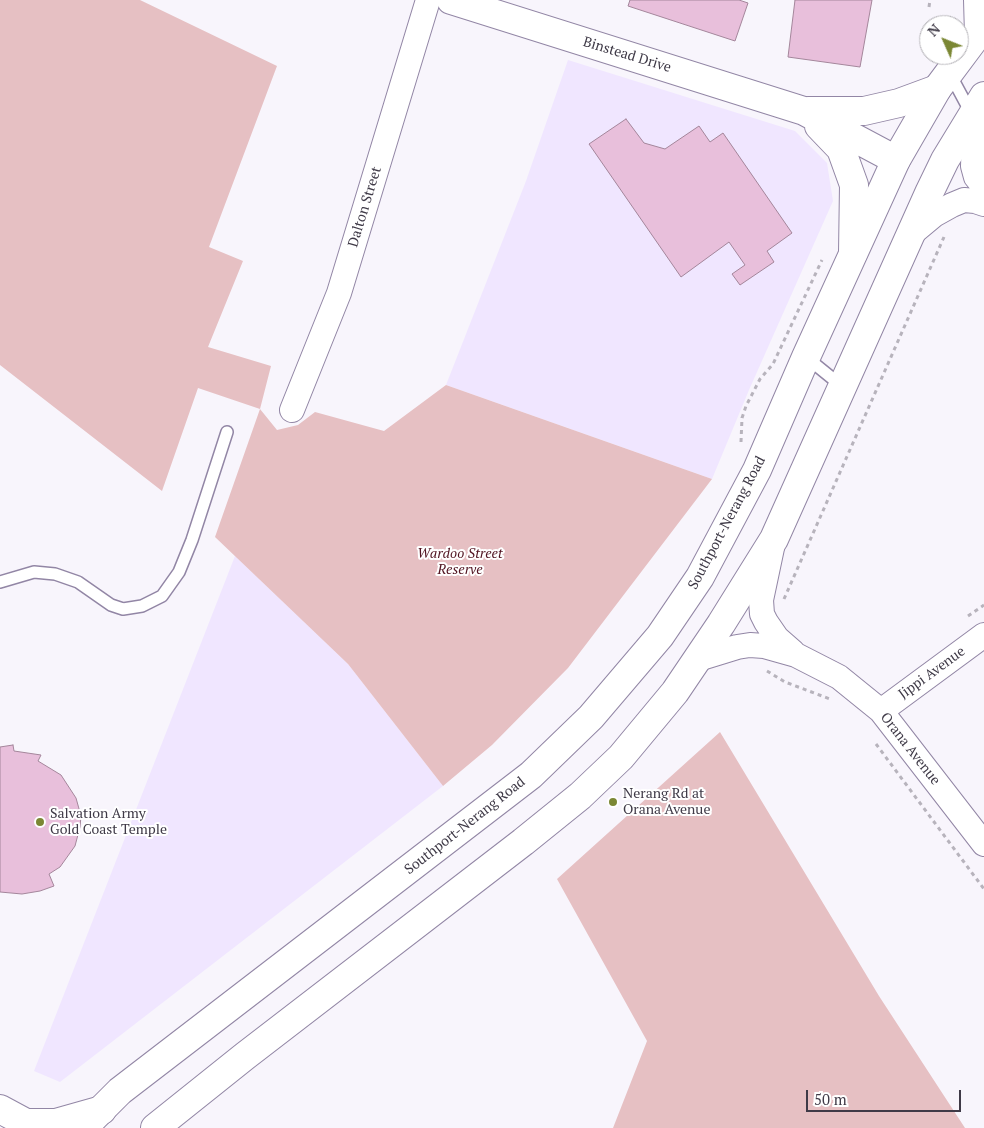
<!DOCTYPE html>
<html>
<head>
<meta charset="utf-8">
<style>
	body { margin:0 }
	#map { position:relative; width:984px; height:1128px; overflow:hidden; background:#f8f5fc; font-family:"PT Serif",serif }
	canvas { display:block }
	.north { position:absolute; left:919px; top:15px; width:50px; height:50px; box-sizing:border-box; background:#fff; border:1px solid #b2b0b5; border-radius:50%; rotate:314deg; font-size:14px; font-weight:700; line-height:20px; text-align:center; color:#3f3a47 }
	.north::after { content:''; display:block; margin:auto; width:18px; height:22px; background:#7b8734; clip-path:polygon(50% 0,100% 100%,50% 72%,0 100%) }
	.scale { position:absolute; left:806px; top:1090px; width:155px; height:22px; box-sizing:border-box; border:2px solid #3f3a47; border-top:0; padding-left:6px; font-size:15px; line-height:18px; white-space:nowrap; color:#3f3a47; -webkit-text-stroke:4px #fff; paint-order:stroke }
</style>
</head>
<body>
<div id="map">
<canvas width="984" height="1128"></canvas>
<div class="north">N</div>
<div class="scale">50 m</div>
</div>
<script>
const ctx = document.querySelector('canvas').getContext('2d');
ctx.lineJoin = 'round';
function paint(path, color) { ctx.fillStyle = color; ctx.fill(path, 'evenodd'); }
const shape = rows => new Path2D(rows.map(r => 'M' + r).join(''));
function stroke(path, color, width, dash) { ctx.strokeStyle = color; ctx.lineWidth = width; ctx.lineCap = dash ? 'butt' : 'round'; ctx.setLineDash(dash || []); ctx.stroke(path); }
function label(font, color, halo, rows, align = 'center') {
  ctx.font = font + ' "PT Serif",serif'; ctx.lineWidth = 4; ctx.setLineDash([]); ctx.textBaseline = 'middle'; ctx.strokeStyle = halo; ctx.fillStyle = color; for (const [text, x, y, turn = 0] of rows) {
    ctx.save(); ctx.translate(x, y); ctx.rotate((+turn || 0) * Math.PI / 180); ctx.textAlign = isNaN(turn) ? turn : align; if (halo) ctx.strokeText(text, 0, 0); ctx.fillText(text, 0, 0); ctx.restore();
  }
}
paint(shape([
	[568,60,795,131,827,163,833,201,749,390,712,479,446,385,526,181],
	[235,556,348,664,443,786,60,1082,34,1071]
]), '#f0e6ff');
paint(shape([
	[0,0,140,0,277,66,209,247,243,261,208,347,271,366,260,409,277,430,298,425,315,412,384,431,446,385,712,479,568,668,492,745,443,786,348,664,215,537,260,409,198,388,162,491,0,365],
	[720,732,879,996,965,1128,613,1128,647,1041,557,879]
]), '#e6c0c3');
const building = shape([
	[630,0,739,0,748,3,735,41,628,6,630,0],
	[795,0,872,0,860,67,788,57,795,0],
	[626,119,644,143,665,149,699,126,710,142,723,133,792,233,767,251,774,262,740,285,732,274,745,265,729,242,681,277,589,144,626,119],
	[13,745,14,751,41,755,38,761,61,775,76,798,81,816,80,827,75,846,60,867,49,874,54,886,40,891,22,894,0,892,0,747,13,745]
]);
paint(building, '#e8bfdb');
stroke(building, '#a4869b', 1);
const service = shape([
	[950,74,971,113],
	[806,357,843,387],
	[0,582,34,572,55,574,78,582,111,605,123,609,142,606,162,596,179,572,192,540,227,432]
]);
const minor = shape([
	[976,0,977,35],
	[972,114,974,140,973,166,976,177,984,187],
	[910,235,934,215,952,205,964,200,975,201,984,204],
	[292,410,339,293,428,0],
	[772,548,761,600,762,614,766,622,777,638,793,652],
	[698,659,737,647,750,645,764,646,796,655,839,677,881,711,984,844],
	[881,711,984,635]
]);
const tertiary = shape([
	[451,0,804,111,896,160],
	[808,111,864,111,899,103,937,89],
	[819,126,841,149,854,185,853,253]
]);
const secondary = shape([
	[0,1109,26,1123,56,1123,102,1110]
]);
const primary = shape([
	[83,1128,120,1091,531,775,591,717,660,636,700,577,757,470,806,357,896,160,937,89,984,26],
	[155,1128,245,1056,523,842,580,796,621,757,675,692,721,624,774,539,930,191,945,160,984,96]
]);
stroke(service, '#9286a5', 14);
stroke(minor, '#9286a5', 26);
stroke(tertiary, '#9286a5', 30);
stroke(secondary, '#9286a5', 30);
stroke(primary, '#9286a5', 30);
stroke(shape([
	[929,7,930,0],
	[741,442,742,418,746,406,760,379,773,364,822,260],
	[784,599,944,237],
	[968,616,984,605],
	[767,671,785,682,830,699],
	[876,744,984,889]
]), '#b7b3bc', 3, [4, 4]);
stroke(service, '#fff', 11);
stroke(minor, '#fff', 24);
stroke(tertiary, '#fff', 28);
stroke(secondary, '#fff', 28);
stroke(primary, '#fff', 28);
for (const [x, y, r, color] of [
	[613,802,5,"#7b8734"],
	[40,822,5,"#7b8734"]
]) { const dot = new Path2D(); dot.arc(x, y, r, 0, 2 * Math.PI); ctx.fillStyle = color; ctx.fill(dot); stroke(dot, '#fff', 2); }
label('14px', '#3f3a47', '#fff', [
	["Binstead Drive",627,55,17],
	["Dalton Street",365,207,-73],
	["Southport-Nerang Road",727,523,-62],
	["Jippi Avenue",932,673,-36],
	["Orana Avenue",910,749,52],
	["Southport-Nerang Road",465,826,-38]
]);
label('italic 14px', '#511421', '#fff', [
	["Wardoo Street",460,554],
	["Reserve",460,570]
]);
label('14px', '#3f3a47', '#fff', [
	["Nerang Rd at",623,794],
	["Orana Avenue",623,810],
	["Salvation Army",50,814],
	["Gold Coast Temple",50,830]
], 'left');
</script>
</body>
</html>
